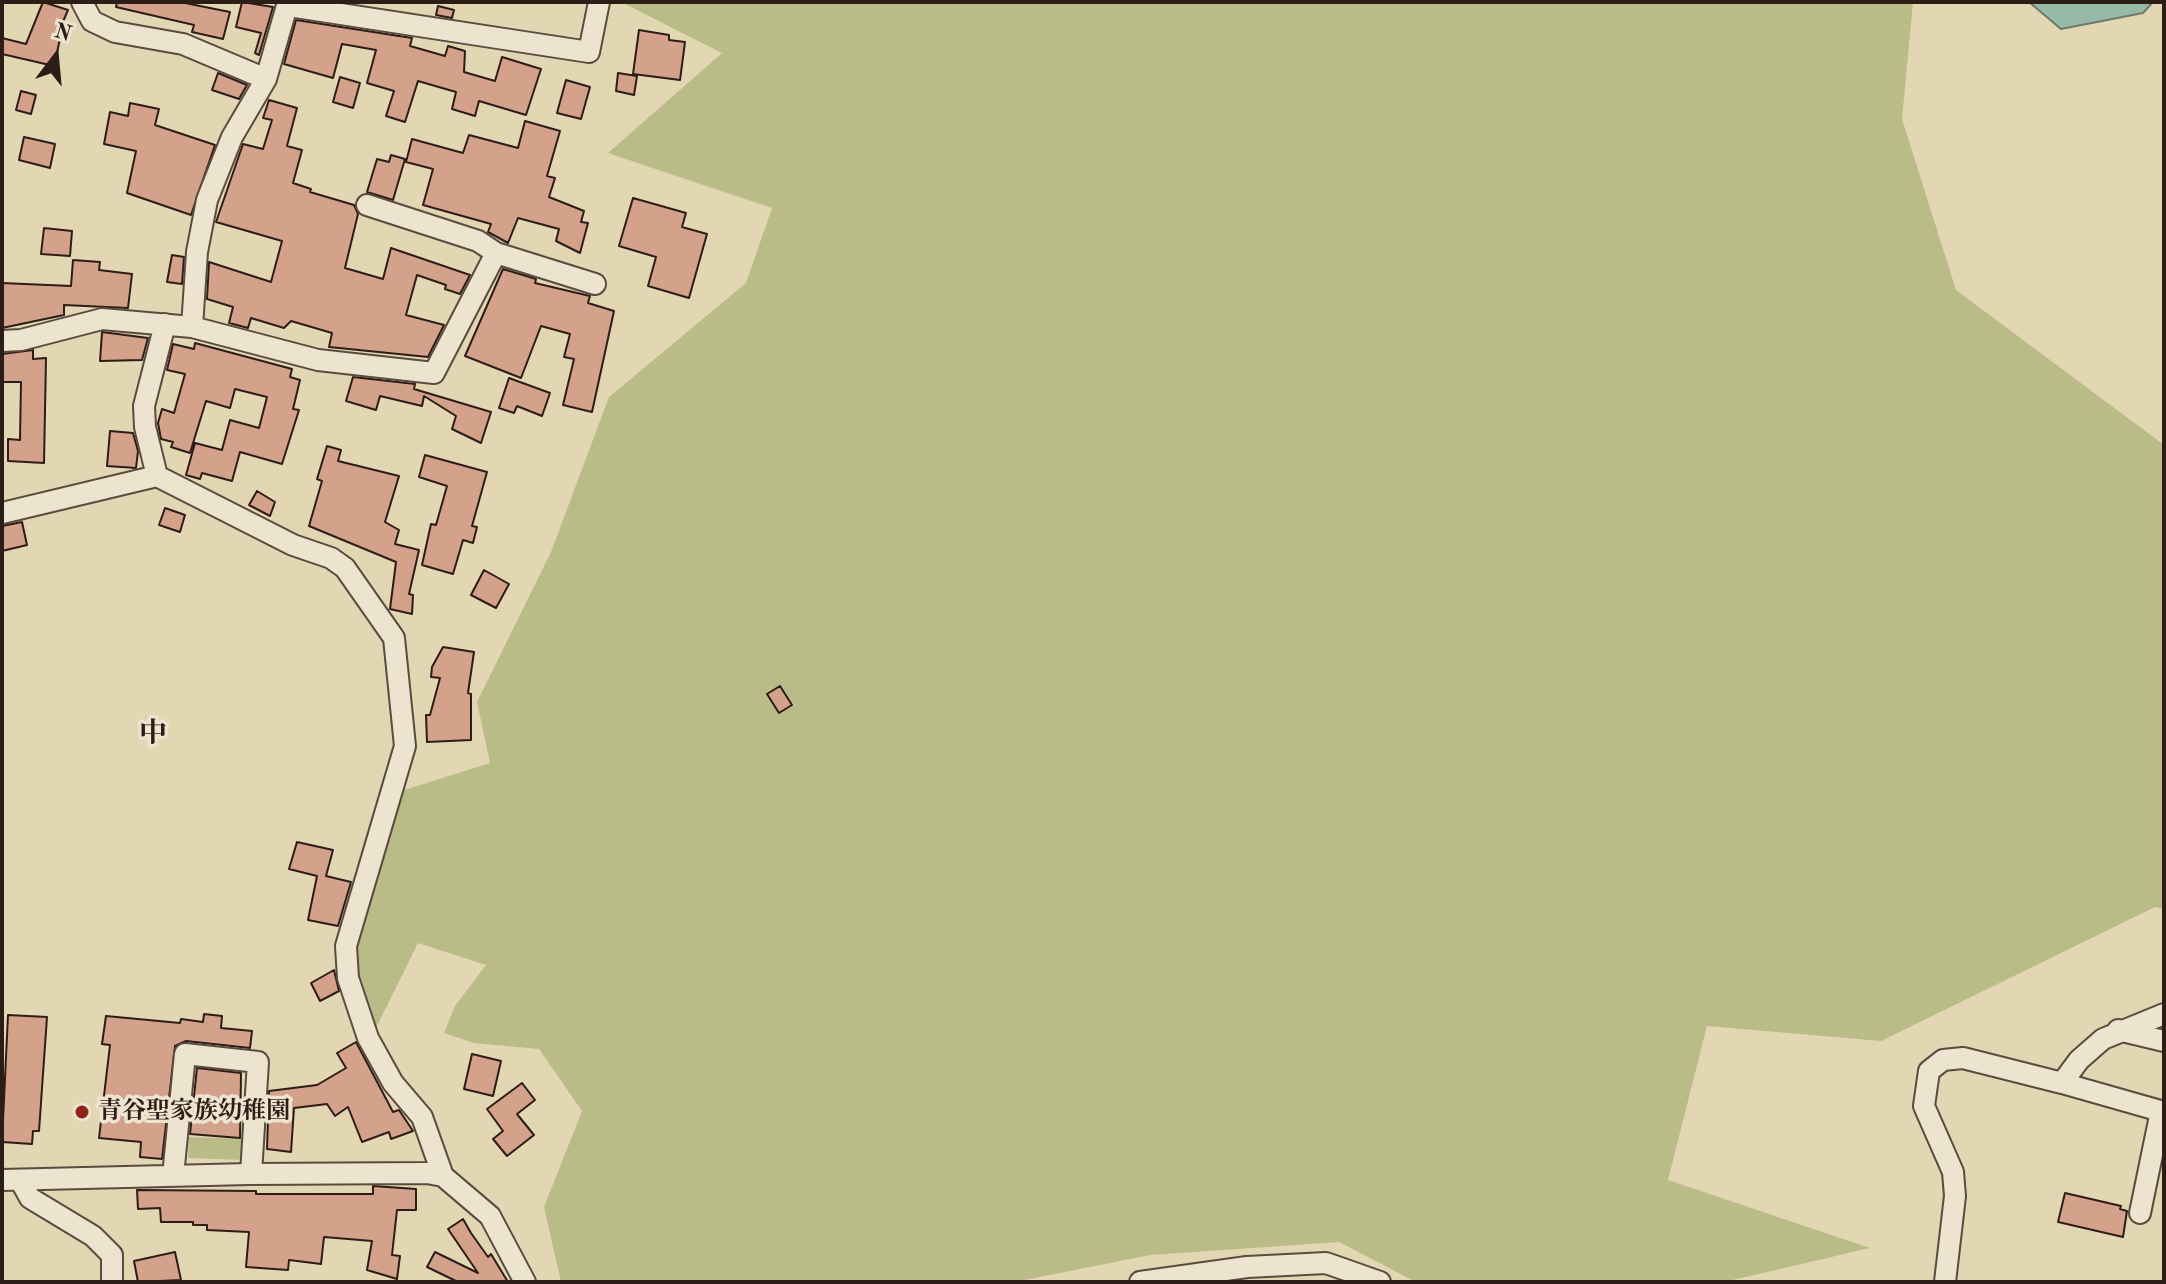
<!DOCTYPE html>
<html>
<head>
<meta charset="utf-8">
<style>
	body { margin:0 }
	#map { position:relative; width:2166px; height:1284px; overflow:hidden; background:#e2d6b3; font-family:"Old Standard TT",serif }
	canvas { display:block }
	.frame { position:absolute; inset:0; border:4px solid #2d1d17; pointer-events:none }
	.north { position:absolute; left:16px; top:16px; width:80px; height:80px; -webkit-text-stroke:6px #ece4ce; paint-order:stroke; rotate:16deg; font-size:22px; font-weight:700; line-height:32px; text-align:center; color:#2d1d17 }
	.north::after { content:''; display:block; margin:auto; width:28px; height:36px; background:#2d1d17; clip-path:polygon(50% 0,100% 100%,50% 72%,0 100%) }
</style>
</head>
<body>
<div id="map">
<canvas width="2166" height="1284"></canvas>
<div class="frame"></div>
<div class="north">N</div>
</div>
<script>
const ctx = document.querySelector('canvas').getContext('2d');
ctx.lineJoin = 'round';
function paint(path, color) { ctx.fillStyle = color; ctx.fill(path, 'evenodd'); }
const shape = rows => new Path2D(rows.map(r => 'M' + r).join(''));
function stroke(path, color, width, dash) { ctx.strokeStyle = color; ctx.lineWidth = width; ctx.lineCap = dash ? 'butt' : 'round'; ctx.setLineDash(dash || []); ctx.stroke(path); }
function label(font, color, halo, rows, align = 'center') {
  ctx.font = font + ' "Old Standard TT","Noto Serif JP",serif'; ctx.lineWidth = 7; ctx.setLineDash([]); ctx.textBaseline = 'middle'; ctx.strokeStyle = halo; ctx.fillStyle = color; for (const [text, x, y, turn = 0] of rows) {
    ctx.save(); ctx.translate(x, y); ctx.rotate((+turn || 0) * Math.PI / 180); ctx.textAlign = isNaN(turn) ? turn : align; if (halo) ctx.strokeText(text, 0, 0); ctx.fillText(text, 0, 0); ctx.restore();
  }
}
paint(shape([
	[621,2,1913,2,1902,119,1956,290,2164,445,2164,909,2155,907,1881,1041,1707,1026,1668,1180,1870,1248,1724,1282,1416,1282,1339,1242,1150,1255,1014,1282,561,1282,544,1207,582,1111,539,1049,474,1043,444,1033,455,1006,486,965,418,943,372,1036,355,977,354,941,401,791,490,763,477,702,551,552,609,397,746,283,772,208,608,153,722,53],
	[189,1137,245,1139,244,1160,188,1158]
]), '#babc88');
const water = shape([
	[2029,2,2153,2,2143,13,2061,29,2029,2]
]);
paint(water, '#96baa7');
stroke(water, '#6c7b6d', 2);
const building = shape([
	[43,2,68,10,56,38,60,39,54,66,2,54,2,38,26,44,43,2],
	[117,2,180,2,230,12,223,39,192,32,194,25,116,7,117,2],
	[242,2,273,7,259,55,255,53,261,33,236,27,242,2],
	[438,6,454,10,452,18,436,15,438,6],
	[296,20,412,38,410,46,445,56,448,46,465,51,464,72,495,81,502,57,541,69,526,115,479,101,475,116,452,109,456,92,418,81,405,122,386,116,394,91,367,83,376,50,342,44,333,78,284,64,296,20],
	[639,30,669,35,669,40,685,42,680,80,633,74,639,30],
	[218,73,247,85,239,99,212,90,218,73],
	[618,73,637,76,634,95,616,91,618,73],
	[340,77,360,83,353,108,333,102,340,77],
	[566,80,590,87,581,119,557,113,566,80],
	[21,91,36,95,31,114,16,110,21,91],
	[269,100,297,108,287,146,302,150,293,183,311,189,310,192,354,205,358,214,345,268,383,279,391,248,470,275,460,294,445,289,446,285,417,275,406,315,444,325,428,357,329,347,332,333,291,321,284,328,251,318,248,328,229,323,233,307,207,299,209,262,271,282,282,241,216,222,243,144,263,149,272,120,263,118,269,100],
	[130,103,159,109,155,125,215,145,191,215,127,193,136,151,104,144,110,112,128,116,130,103],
	[525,121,560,131,547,176,555,178,549,197,584,211,581,222,588,223,580,253,556,241,559,229,518,218,508,243,488,232,491,224,423,205,433,169,406,162,412,139,463,153,469,135,518,148,525,121],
	[24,137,55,144,50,168,19,160,24,137],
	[391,155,405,159,393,200,367,192,377,159,389,162,391,155],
	[633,198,686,213,682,227,707,234,689,298,648,286,656,257,619,246,633,198],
	[44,228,72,231,70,256,41,254,44,228],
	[172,255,184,257,182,284,167,282,172,255],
	[73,260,100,262,99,270,132,274,128,308,64,305,64,315,2,328,2,283,71,286,73,260],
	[503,269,536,279,535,283,590,296,588,303,614,311,592,412,563,405,574,359,564,357,570,334,541,326,521,378,465,356,503,269],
	[102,332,148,338,142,360,100,361,102,332],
	[195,343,292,369,290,377,300,380,293,409,299,410,282,464,240,452,232,481,202,473,200,479,186,475,195,443,222,450,230,420,259,428,267,397,235,389,230,408,206,401,190,453,171,447,173,442,161,439,158,423,162,409,174,413,185,374,167,370,173,344,194,349,195,343],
	[33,350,33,359,46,358,44,463,8,461,8,439,20,440,21,382,2,382,2,354,33,350],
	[353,377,415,384,414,389,491,412,481,443,452,429,456,416,424,396,422,406,380,396,376,410,346,401,353,377],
	[509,378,550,393,542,416,517,406,514,413,499,408,509,378],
	[110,431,133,433,138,451,136,468,107,466,110,431],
	[327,446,341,450,338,461,399,476,385,522,399,530,395,544,419,550,409,594,413,595,412,614,390,609,396,562,309,526,322,481,317,479,327,446],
	[425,455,487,472,472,526,477,527,473,543,463,540,453,574,422,565,431,524,436,525,447,486,419,477,425,455],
	[257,491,275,502,270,516,249,505,257,491],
	[165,508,185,515,180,532,159,525,165,508],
	[22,522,27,545,2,551,2,526,22,522],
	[484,570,509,584,496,608,471,595,484,570],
	[443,647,474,652,468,693,471,694,471,740,427,742,426,715,430,715,440,678,431,677,432,667,443,647],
	[780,686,792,705,779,713,767,694,780,686],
	[297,842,333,850,326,876,351,882,338,926,308,920,317,876,289,869,297,842],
	[334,970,339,991,320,1001,311,983,334,970],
	[204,1014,222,1016,221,1028,252,1031,250,1048,186,1041,175,1046,162,1159,140,1157,141,1142,99,1138,110,1045,102,1044,106,1016,180,1023,181,1019,203,1022,204,1014],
	[8,1015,47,1017,39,1131,33,1131,32,1144,2,1142,8,1015],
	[356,1042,393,1112,399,1110,413,1131,391,1139,389,1132,362,1142,348,1107,335,1116,327,1104,294,1108,291,1152,267,1149,269,1091,317,1085,346,1068,337,1053,356,1042],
	[472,1054,501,1061,493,1096,464,1089,472,1054],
	[197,1068,241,1073,240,1138,190,1134,197,1068],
	[522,1083,535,1100,517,1114,534,1135,507,1156,493,1139,503,1131,487,1109,522,1083],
	[373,1186,416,1189,416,1210,397,1210,392,1255,400,1256,397,1279,367,1270,372,1241,324,1237,321,1264,289,1260,288,1270,246,1267,249,1232,207,1230,207,1225,193,1225,193,1222,161,1222,160,1208,138,1209,137,1190,256,1191,256,1194,373,1194,373,1186],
	[2065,1193,2121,1206,2120,1209,2127,1211,2123,1237,2058,1222,2065,1193],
	[463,1219,471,1233,488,1257,491,1254,508,1282,458,1282,427,1267,435,1252,478,1273,448,1229,463,1219],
	[175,1252,181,1280,138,1282,134,1261,175,1252]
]);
paint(building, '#d4a18b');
stroke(building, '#2d1d17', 2);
const minor = shape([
	[82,2,92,21,115,32,183,44,266,79],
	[289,6,589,52,599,2],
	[367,205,478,241,496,253],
	[192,327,197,252,207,200,232,137,266,79,288,2],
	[2,341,21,340,102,319,192,327,318,360,434,373,496,253,595,284],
	[157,476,293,545,331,558,345,568,394,638,405,746,346,946,348,978,368,1038,393,1083,422,1117,443,1176],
	[157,476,145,427,144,406,165,324],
	[2,513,157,476],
	[2118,1030,2164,1041],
	[2062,1083,2164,1112],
	[173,1176,185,1054,258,1062,251,1174],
	[2,1180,249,1174,427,1173,443,1176,490,1216,525,1282],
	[20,1180,30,1198,93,1236,112,1255,112,1282],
	[2140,1213,2161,1111],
	[1140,1282,1247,1267,1326,1263,1380,1282],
	[1945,1282,1955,1196,1953,1172,1924,1106,1929,1071,1943,1060,1963,1058,2062,1083,2079,1060,2103,1039,2164,1014]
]);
stroke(minor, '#5a4b3e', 24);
stroke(minor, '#ece4ce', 20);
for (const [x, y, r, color] of [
	[82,1112,8,"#8f2418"]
]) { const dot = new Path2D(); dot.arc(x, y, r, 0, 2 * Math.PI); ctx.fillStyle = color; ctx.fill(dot); stroke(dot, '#ece4ce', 3); }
label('bold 24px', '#2d1d17', '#ece4ce', [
	["青谷聖家族幼稚園",98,1112]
], 'left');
label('bold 28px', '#2d1d17', '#ece4ce', [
	["中",153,735]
]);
</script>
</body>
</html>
